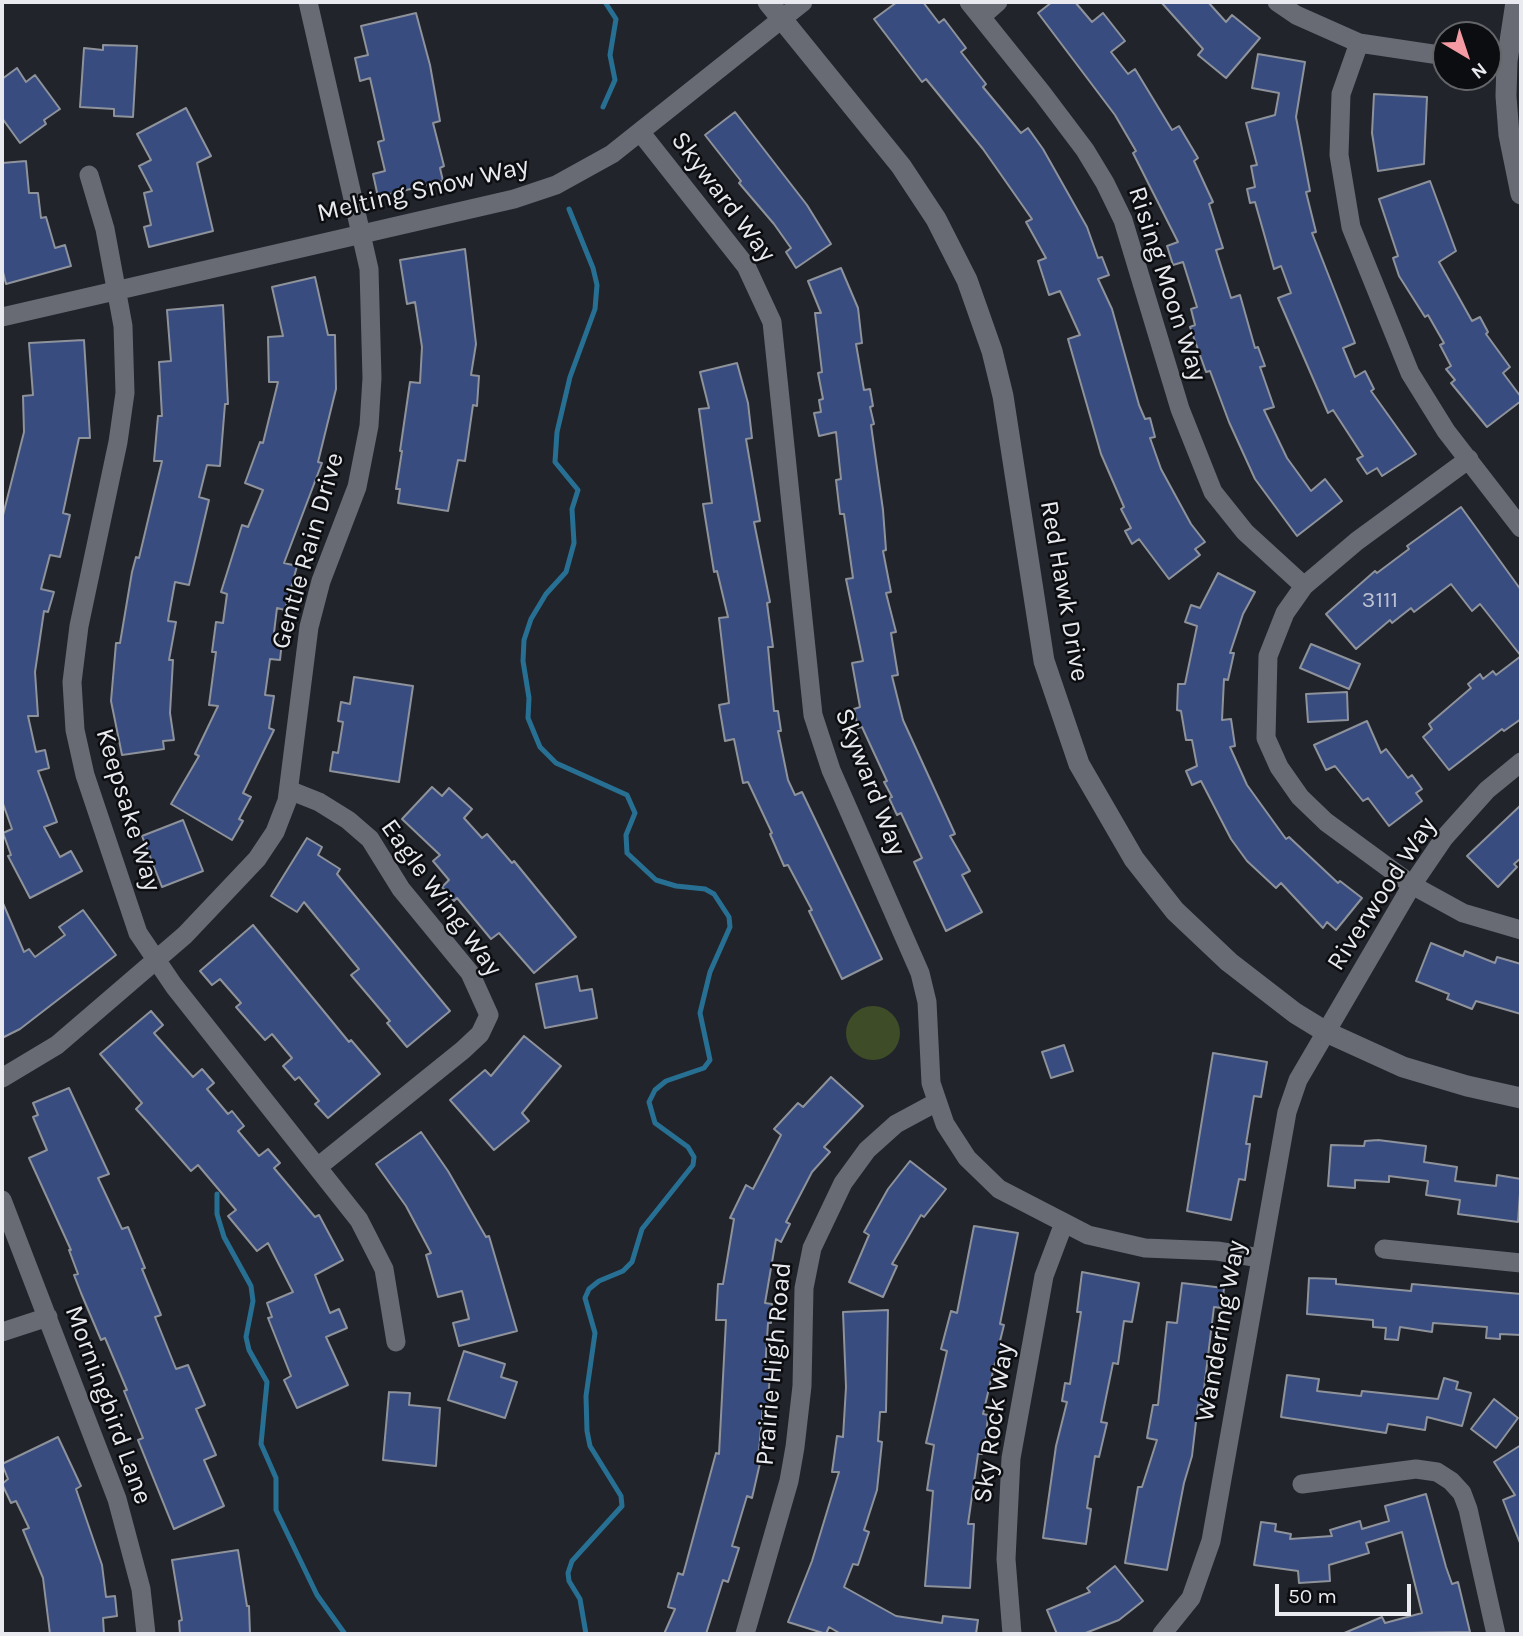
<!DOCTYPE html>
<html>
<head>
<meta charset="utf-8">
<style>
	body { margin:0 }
	#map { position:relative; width:1523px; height:1636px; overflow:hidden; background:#21242b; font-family:Karla,sans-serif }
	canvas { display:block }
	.frame { position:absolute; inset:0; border:4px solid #e8eaef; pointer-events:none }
	.north { position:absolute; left:1432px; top:21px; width:70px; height:70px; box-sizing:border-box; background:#0c0d10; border:2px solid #646569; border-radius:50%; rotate:141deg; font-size:19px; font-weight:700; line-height:28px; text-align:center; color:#e8eaef }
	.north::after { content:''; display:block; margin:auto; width:24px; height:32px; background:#f49aa3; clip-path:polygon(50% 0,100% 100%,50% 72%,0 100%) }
	.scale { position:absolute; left:1275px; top:1584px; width:136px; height:32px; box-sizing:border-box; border:4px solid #e8eaef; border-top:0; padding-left:9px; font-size:21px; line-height:24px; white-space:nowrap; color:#e8eaef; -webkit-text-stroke:5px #0c0d10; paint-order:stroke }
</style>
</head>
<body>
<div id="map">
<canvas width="1523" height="1636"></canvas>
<div class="frame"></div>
<div class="north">N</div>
<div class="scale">50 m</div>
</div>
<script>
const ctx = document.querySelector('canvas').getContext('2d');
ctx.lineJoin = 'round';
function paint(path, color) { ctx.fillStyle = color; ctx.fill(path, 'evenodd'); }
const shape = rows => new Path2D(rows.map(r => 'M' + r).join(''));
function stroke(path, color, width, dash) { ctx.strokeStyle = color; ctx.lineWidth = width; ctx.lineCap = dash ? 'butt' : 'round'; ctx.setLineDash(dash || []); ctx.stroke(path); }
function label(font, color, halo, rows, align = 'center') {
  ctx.font = font + ' Karla,sans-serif'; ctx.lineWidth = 5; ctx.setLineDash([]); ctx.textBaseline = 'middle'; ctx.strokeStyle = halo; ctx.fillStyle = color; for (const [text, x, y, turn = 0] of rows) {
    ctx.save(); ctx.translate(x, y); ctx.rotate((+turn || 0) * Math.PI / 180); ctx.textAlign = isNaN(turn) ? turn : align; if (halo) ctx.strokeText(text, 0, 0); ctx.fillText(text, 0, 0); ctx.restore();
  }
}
paint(shape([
	'846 1033a27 27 0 1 1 54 0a27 27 0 1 1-54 0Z'
]), '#3e4c28');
stroke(shape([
	[603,107,615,80,610,55,616,19,605,2],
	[569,209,593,268,597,285,595,309,570,377,557,432,555,462,578,490,572,509,574,543,566,572,546,594,531,619,524,640,523,661,529,698,528,718,540,747,556,763,627,795,635,813,626,835,627,853,656,880,676,886,705,889,714,894,729,917,730,927,710,972,700,1013,710,1060,704,1068,666,1081,655,1090,649,1102,655,1123,688,1147,694,1157,693,1165,642,1229,632,1262,623,1271,599,1281,589,1289,585,1298,595,1333,586,1396,587,1431,590,1446,621,1496,622,1506,572,1561,568,1573,569,1581,580,1599,586,1634],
	[217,1194,217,1214,224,1237,251,1286,253,1301,246,1337,249,1350,267,1382,261,1444,276,1478,276,1510,317,1595,345,1634]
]), '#287093', 5);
const building = shape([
	[897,2,923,2,939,23,944,19,966,48,961,52,986,84,983,87,1021,133,1028,128,1043,149,1087,227,1098,258,1102,257,1109,275,1098,279,1112,309,1139,405,1145,419,1150,418,1155,437,1150,438,1161,469,1191,524,1205,542,1195,549,1200,555,1169,579,1139,539,1132,544,1125,531,1131,528,1121,509,1124,507,1101,454,1068,339,1080,335,1060,291,1049,295,1038,261,1046,258,1026,222,1032,219,983,149,926,79,922,82,874,19,897,2],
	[1052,2,1075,2,1092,22,1103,13,1125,41,1111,52,1128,74,1135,69,1172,130,1179,126,1198,158,1194,161,1213,202,1209,204,1223,248,1216,250,1231,298,1240,295,1255,348,1258,347,1265,366,1260,367,1274,407,1264,410,1287,458,1311,491,1325,479,1342,501,1297,536,1255,479,1229,422,1210,371,1206,372,1190,327,1195,325,1191,309,1197,307,1183,262,1173,265,1167,246,1178,242,1133,153,1136,151,1115,115,1038,13,1052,2],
	[1161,2,1208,2,1226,22,1232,15,1260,38,1226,78,1198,55,1203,49,1161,2],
	[416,13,430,65,440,121,433,123,444,166,440,168,443,181,378,197,373,174,385,171,378,142,384,140,370,78,360,81,355,58,368,55,361,26,416,13],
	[103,45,137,46,133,117,114,116,114,109,80,107,84,48,103,50,103,45],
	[1258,54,1305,62,1296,117,1310,191,1306,192,1316,232,1312,233,1355,343,1343,348,1355,377,1365,371,1374,389,1371,391,1416,454,1382,476,1377,468,1367,474,1357,459,1363,456,1333,410,1328,413,1278,298,1291,293,1281,266,1274,269,1255,202,1250,203,1247,189,1255,187,1251,166,1257,165,1246,123,1275,115,1279,93,1252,88,1258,54],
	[17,68,26,82,35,75,60,109,44,120,46,124,20,143,2,118,2,79,17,68],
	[1374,94,1427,97,1424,164,1378,171,1372,133,1374,94],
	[186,108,211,156,197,163,213,231,149,247,144,227,151,225,144,193,152,191,139,166,151,160,137,134,186,108],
	[735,112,807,205,831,244,796,268,786,252,791,248,774,224,739,183,741,181,705,135,735,112],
	[26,161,29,193,38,193,41,218,46,217,55,248,65,245,71,266,6,284,2,268,2,163,26,161],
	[1430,181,1456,251,1439,262,1472,321,1480,317,1488,332,1486,334,1510,367,1503,373,1521,397,1521,401,1487,427,1451,383,1455,380,1446,369,1451,366,1440,345,1444,343,1428,315,1425,317,1399,276,1393,258,1398,256,1379,199,1430,181],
	[465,249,476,344,471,375,479,376,477,406,473,405,465,461,458,460,448,511,398,503,400,489,396,489,402,451,400,451,410,382,420,383,422,347,415,302,407,304,400,260,465,249],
	[841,268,858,308,862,343,856,344,864,390,870,389,873,406,870,407,874,424,871,425,883,510,886,550,883,551,891,592,886,593,896,632,891,633,898,675,892,676,903,720,955,834,950,836,970,871,962,875,982,912,946,931,914,862,922,858,901,813,897,815,889,798,892,797,884,782,887,781,862,727,858,728,854,709,860,707,852,663,863,661,846,579,853,578,844,514,840,514,836,480,841,479,836,432,819,436,814,413,821,412,819,400,823,399,818,373,822,372,815,313,821,313,808,281,841,268],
	[315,277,328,335,335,335,336,389,318,462,322,463,284,563,297,566,285,610,277,608,273,641,282,642,280,660,270,659,265,695,274,696,269,728,274,730,243,793,251,797,239,819,243,821,232,840,171,804,199,756,195,754,218,706,209,705,216,652,212,652,216,622,223,623,227,594,221,592,242,525,248,527,263,490,245,483,260,442,263,443,278,382,269,382,268,337,283,336,272,287,315,277],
	[223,305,228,404,225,404,220,466,207,465,199,497,209,500,189,585,175,582,168,621,176,622,169,660,173,660,170,713,174,740,163,741,164,749,122,755,111,701,116,643,120,643,132,572,136,557,139,558,162,461,154,461,158,416,162,416,159,362,171,361,167,310,223,305],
	[84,340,90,438,79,438,63,513,70,515,60,557,50,555,41,589,54,592,48,612,44,611,35,672,38,716,28,716,36,752,45,750,49,768,38,771,57,822,44,827,60,857,71,851,82,871,30,898,8,856,11,855,3,833,12,829,2,801,2,519,24,432,23,396,33,395,29,343,84,340],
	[737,363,748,403,752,438,746,439,760,521,754,522,770,602,767,603,773,647,768,647,774,711,778,711,781,731,778,731,788,780,795,795,802,792,882,959,842,979,809,911,812,910,788,865,784,866,770,834,772,833,748,782,743,783,734,739,725,741,719,705,729,703,719,618,728,617,717,571,714,572,703,504,712,503,699,409,709,408,700,372,737,363],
	[1461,507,1521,590,1521,719,1504,731,1502,729,1449,770,1423,737,1432,729,1429,724,1471,688,1468,684,1480,674,1483,679,1493,671,1496,675,1521,656,1480,604,1472,611,1451,584,1414,612,1411,608,1392,623,1390,620,1356,649,1326,614,1375,571,1377,573,1409,549,1407,546,1461,507],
	[1218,573,1255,592,1243,614,1230,653,1234,653,1228,680,1224,679,1222,720,1231,719,1235,746,1230,747,1247,785,1286,839,1289,837,1338,883,1340,881,1362,898,1336,930,1327,922,1323,928,1281,883,1276,888,1247,861,1231,839,1201,781,1192,785,1186,771,1197,766,1192,740,1186,740,1181,711,1177,710,1178,684,1185,684,1197,626,1185,622,1191,605,1200,608,1218,573],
	[1311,644,1360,664,1349,689,1300,668,1311,644],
	[354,677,413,686,399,782,330,771,333,752,338,753,343,722,338,721,341,702,350,704,354,677],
	[1347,692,1348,720,1308,722,1306,694,1347,692],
	[1367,721,1381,753,1386,749,1408,778,1412,775,1422,789,1416,793,1422,801,1389,826,1368,798,1363,801,1335,766,1326,770,1314,745,1367,721],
	[432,787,442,796,449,788,472,809,464,818,482,838,487,834,512,863,514,861,576,937,534,973,499,933,491,939,457,898,454,901,442,887,449,880,433,861,440,855,402,819,432,787],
	[1521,805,1521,858,1514,864,1517,867,1498,887,1467,856,1521,805],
	[183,820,203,871,162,887,142,836,183,820],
	[307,838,322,847,318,855,340,869,337,874,450,1011,407,1047,387,1023,390,1021,351,975,359,969,304,902,297,912,271,896,307,838],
	[2,901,24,952,29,949,35,957,65,935,59,927,83,910,116,955,20,1029,2,1038,2,901],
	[253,925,349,1042,351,1040,380,1074,328,1118,315,1104,319,1101,299,1077,295,1080,283,1066,292,1058,272,1034,265,1040,236,1007,241,1003,220,979,212,985,200,971,253,925],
	[1431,943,1463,956,1465,951,1495,963,1497,957,1521,964,1521,1014,1476,1001,1472,1009,1447,999,1449,994,1416,981,1431,943],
	[577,976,580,991,592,989,597,1018,545,1028,536,984,577,976],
	[151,1011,163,1025,154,1033,193,1077,202,1069,214,1083,207,1089,228,1114,232,1111,244,1126,238,1131,259,1156,268,1149,280,1163,274,1168,315,1217,319,1215,343,1260,315,1275,330,1313,339,1309,347,1328,326,1337,348,1385,297,1408,284,1380,291,1376,268,1318,272,1317,267,1303,293,1292,268,1243,257,1251,228,1216,236,1210,198,1165,191,1171,147,1121,136,1109,142,1103,100,1054,151,1011],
	[524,1036,561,1066,522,1113,529,1121,494,1150,450,1100,485,1070,491,1076,524,1036],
	[1064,1045,1073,1071,1051,1078,1042,1052,1064,1045],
	[1213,1053,1267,1062,1261,1097,1254,1096,1246,1144,1250,1144,1245,1180,1239,1179,1231,1220,1187,1211,1213,1053],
	[831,1077,863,1106,824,1147,830,1152,812,1172,786,1222,790,1224,781,1242,776,1239,765,1303,772,1304,771,1323,768,1323,765,1371,770,1371,768,1406,763,1406,758,1463,760,1463,752,1498,747,1496,732,1546,739,1548,728,1582,723,1580,706,1634,664,1634,675,1609,668,1607,678,1573,683,1575,716,1453,719,1454,726,1320,716,1320,718,1284,723,1284,734,1219,730,1218,746,1185,753,1189,781,1135,774,1129,798,1103,803,1107,831,1077],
	[69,1088,109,1174,98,1178,122,1229,128,1227,145,1268,142,1269,161,1315,155,1317,176,1369,188,1365,205,1405,196,1409,216,1455,204,1460,224,1506,174,1529,138,1440,143,1438,124,1391,127,1390,105,1338,101,1340,81,1293,74,1275,78,1274,69,1250,71,1250,29,1158,47,1150,33,1117,38,1115,33,1103,69,1088],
	[421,1132,448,1171,486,1237,489,1236,517,1331,459,1346,453,1323,469,1319,462,1291,438,1297,426,1255,431,1253,406,1206,376,1164,421,1132],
	[1378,1140,1426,1146,1424,1162,1457,1167,1455,1181,1496,1186,1497,1175,1521,1179,1518,1222,1458,1214,1460,1200,1426,1195,1428,1181,1389,1176,1389,1182,1355,1180,1355,1188,1328,1186,1331,1145,1364,1146,1365,1141,1378,1140],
	[910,1161,946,1189,924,1217,921,1215,892,1264,897,1266,883,1297,849,1282,869,1235,864,1232,888,1189,910,1161],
	[974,1226,1018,1233,1000,1324,1004,1325,999,1345,1003,1346,998,1364,995,1363,983,1414,988,1415,986,1437,982,1454,978,1454,968,1524,974,1524,970,1588,925,1586,933,1491,927,1490,934,1445,926,1443,947,1351,941,1349,951,1311,957,1313,974,1226],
	[1082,1272,1139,1283,1132,1322,1124,1321,1118,1364,1113,1363,1101,1422,1107,1423,1099,1457,1095,1456,1087,1508,1091,1509,1086,1544,1043,1538,1056,1446,1067,1402,1062,1401,1065,1383,1070,1384,1081,1312,1077,1312,1082,1272],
	[1309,1278,1336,1279,1336,1284,1411,1291,1412,1284,1521,1294,1521,1335,1500,1334,1500,1339,1486,1338,1487,1327,1433,1323,1432,1332,1400,1327,1398,1340,1385,1339,1386,1328,1373,1327,1373,1320,1307,1314,1309,1278],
	[1182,1283,1224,1288,1222,1308,1214,1307,1202,1405,1198,1405,1192,1456,1184,1483,1167,1570,1125,1563,1138,1487,1142,1487,1157,1440,1147,1438,1153,1405,1158,1405,1167,1322,1177,1323,1182,1283],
	[888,1310,886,1412,880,1412,878,1441,882,1442,877,1490,864,1530,869,1532,858,1565,853,1564,844,1587,896,1616,942,1623,943,1616,978,1620,976,1634,841,1634,829,1627,826,1634,788,1622,812,1561,839,1472,832,1472,837,1436,843,1437,846,1387,843,1312,888,1310],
	[464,1351,505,1364,501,1377,517,1382,505,1418,448,1400,464,1351],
	[1287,1375,1319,1379,1317,1391,1361,1396,1362,1391,1438,1399,1444,1378,1458,1382,1456,1389,1471,1393,1462,1426,1427,1417,1425,1430,1388,1424,1386,1433,1281,1417,1287,1375],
	[389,1392,410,1393,409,1405,440,1408,436,1466,383,1460,389,1392],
	[1494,1399,1518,1418,1496,1448,1471,1429,1494,1399],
	[58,1437,81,1486,76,1489,102,1565,106,1597,115,1596,117,1616,103,1618,104,1634,50,1634,43,1578,23,1530,29,1528,16,1501,11,1503,2,1484,8,1479,2,1464,58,1437],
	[1521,1445,1521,1542,1520,1543,1503,1500,1515,1495,1494,1462,1521,1445],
	[1426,1494,1446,1567,1452,1584,1458,1582,1470,1632,1342,1634,1382,1617,1385,1623,1422,1613,1402,1532,1366,1543,1369,1553,1329,1565,1330,1581,1299,1583,1298,1571,1254,1565,1261,1522,1276,1524,1275,1531,1291,1534,1290,1539,1332,1536,1330,1530,1360,1521,1362,1529,1389,1521,1385,1506,1426,1494],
	[238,1550,247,1606,249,1606,250,1634,180,1634,179,1621,182,1620,172,1560,238,1550],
	[1115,1566,1143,1601,1119,1620,1083,1634,1057,1634,1047,1610,1090,1592,1087,1588,1115,1566]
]);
paint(building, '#394c7f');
stroke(building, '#8e929b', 2);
stroke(shape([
	[969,2,1042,93,1085,150,1105,183,1123,220,1180,409,1213,492,1245,532,1304,586],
	[1277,2,1296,15,1359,43,1446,56],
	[981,17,998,2],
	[1359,43,1341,94,1339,155,1351,227,1410,373,1446,431,1521,528],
	[1488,60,1507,61],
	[641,133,746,266,772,322,813,715,831,770,920,973,927,1002,931,1083,945,1124,967,1158,999,1189,1088,1235,1145,1248,1217,1251,1260,1258],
	[89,175,105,229,123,326,125,393,118,442,79,626,72,682,75,730,85,775,138,933,174,986,359,1220,384,1269,396,1342],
	[2,317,514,199,556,185,612,154,803,2],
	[1469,459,1357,541,1304,586,1285,613,1268,656,1266,738,1279,767,1300,797,1326,822,1412,885,1463,913,1521,930],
	[289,790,319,802,348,820,370,839,401,889,470,973,489,1015,480,1034,463,1050,319,1166],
	[2,1078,57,1045,185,935,257,859,275,832,287,801,309,627,321,581,357,487,369,426,372,378,369,269,308,2],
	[2,1200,117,1499,141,1589,146,1634],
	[1384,1249,1521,1263],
	[2,1332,48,1317],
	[1302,1484,1416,1469,1437,1472,1451,1481,1462,1493,1468,1509,1496,1634],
	[745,1634,789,1481,795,1447,802,1386,804,1288,812,1248,843,1183,867,1150,896,1124,935,1103],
	[1012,1634,1006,1559,1011,1458,1044,1276,1064,1223],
	[1162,1634,1191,1598,1211,1541,1287,1112,1298,1080,1412,885,1444,838,1487,790,1521,762]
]), '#686b74', 19);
stroke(shape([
	[768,2,901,166,936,219,967,280,992,351,1003,396,1044,661,1079,764,1134,859,1175,911,1229,962,1295,1013,1326,1032,1403,1067,1467,1086,1521,1098],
	[1516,2,1507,61,1506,96,1509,135,1521,194]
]), '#686b74', 21);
label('23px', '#bcc2d3', null, [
	["3111",1380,600]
]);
label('26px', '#e8eaef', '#0c0d10', [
	["Melting Snow Way",423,190,-13],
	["Skyward Way",723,197,53],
	["Rising Moon Way",1167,284,72],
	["Gentle Rain Drive",308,551,-74],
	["Red Hawk Drive",1064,591,80],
	["Skyward Way",870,782,69],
	["Keepsake Way",128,810,73],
	["Riverwood Way",1382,894,-57],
	["Eagle Wing Way",441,898,54],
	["Wandering Way",1221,1331,-80],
	["Prairie High Road",774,1364,-85],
	["Morningbird Lane",108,1405,70],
	["Sky Rock Way",994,1423,-82]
]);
</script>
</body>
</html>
